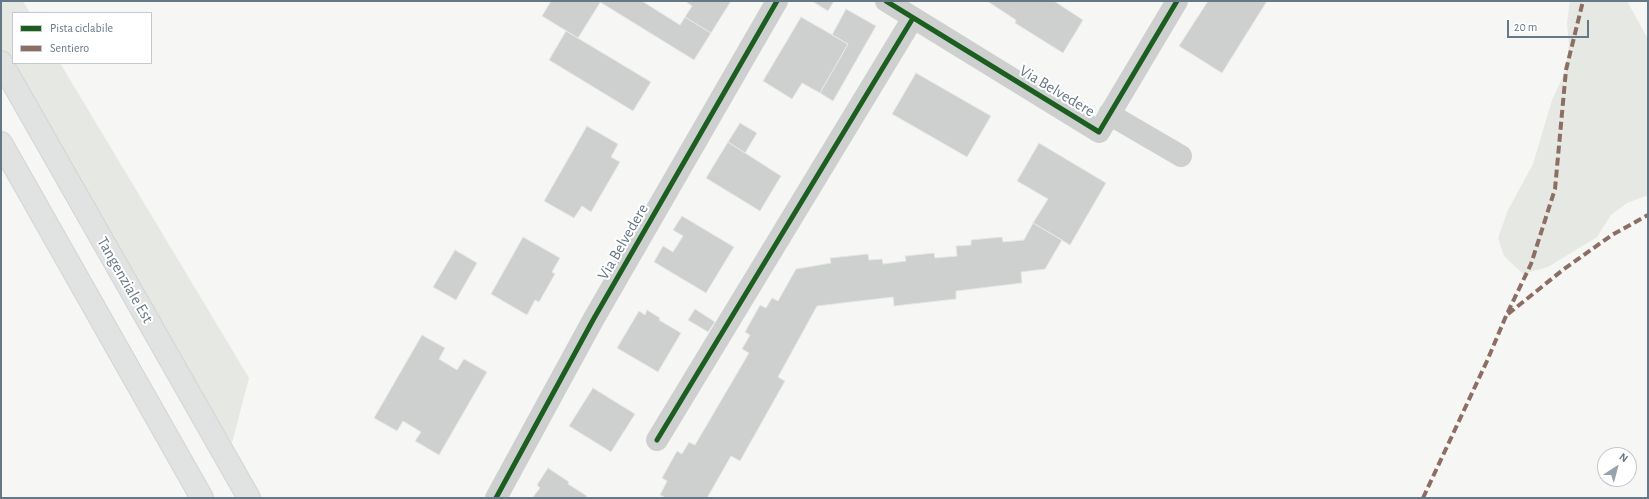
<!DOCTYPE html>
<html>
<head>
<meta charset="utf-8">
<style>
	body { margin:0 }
	#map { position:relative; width:1649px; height:499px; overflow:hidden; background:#f6f6f5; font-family:"Alegreya Sans",sans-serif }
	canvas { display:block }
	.frame { position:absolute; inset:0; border:2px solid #667786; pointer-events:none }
	.legend { position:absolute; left:12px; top:12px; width:140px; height:52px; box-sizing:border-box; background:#fff; border:1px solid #c2c9cf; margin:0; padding:5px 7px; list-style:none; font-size:12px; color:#667786 }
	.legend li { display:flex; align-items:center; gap:8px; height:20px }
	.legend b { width:20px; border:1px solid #c2c9cf }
	.north { position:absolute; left:1597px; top:447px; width:40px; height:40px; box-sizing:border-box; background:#fff; border:1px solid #c2c9cf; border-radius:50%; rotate:36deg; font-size:11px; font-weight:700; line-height:16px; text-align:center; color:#667786 }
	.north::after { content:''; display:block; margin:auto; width:14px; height:18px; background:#98a3ad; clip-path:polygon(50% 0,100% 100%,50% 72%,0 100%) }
	.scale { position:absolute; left:1507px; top:20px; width:82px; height:18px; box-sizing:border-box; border:2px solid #667786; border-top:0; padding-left:5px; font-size:12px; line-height:14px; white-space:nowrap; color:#667786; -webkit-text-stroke:3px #fff; paint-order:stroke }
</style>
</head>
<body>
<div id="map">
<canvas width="1649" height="499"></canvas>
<div class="frame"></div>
<ul class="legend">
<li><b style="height:5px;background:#1b5e20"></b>Pista ciclabile</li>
<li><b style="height:5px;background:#8d6e63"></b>Sentiero</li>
</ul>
<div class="north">N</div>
<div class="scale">20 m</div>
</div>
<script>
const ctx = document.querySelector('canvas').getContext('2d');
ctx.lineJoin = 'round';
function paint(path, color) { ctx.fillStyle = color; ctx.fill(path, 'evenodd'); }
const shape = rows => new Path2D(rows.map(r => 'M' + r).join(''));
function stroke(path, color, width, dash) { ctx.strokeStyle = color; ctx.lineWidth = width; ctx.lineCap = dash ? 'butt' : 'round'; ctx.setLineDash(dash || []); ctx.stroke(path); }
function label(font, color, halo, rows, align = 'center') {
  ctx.font = font + ' "Alegreya Sans",sans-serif'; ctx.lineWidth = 4; ctx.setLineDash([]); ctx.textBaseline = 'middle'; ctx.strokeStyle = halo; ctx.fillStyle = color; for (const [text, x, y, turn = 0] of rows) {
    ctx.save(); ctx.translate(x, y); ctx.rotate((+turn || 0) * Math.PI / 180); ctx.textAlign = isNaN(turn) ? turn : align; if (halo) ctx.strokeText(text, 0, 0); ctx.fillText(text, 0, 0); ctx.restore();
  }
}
paint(shape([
	[1,1,23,1,30,13,13,13,13,63,60,63,249,378,232,443,1,63],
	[1570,1,1627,1,1648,39,1648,195,1627,203,1611,215,1597,237,1548,267,1523,274,1504,256,1498,238,1508,210,1533,164,1552,100,1566,70,1569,44,1567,23]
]), '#e6e9e3');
const building = shape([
	[551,1,601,1,578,38,542,16,551,1],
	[601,1,642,1,680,25,685,17,711,33,694,60,600,2,601,1],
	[685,1,731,1,711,33,685,17,692,6,685,1],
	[812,1,834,1,828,11,812,1],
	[987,1,1054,1,1083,20,1063,53,1015,23,1016,20,987,1],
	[1208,1,1267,1,1222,73,1179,46,1208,1],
	[846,9,876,26,833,101,820,93,848,44,832,35,846,9],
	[801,17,848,44,820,93,802,83,792,99,763,81,801,17],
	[566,31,651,82,633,111,549,60,566,31],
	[916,73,991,116,967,157,892,114,916,73],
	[740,123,757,133,745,153,728,142,740,123],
	[587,126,618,144,611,157,620,162,591,212,582,206,574,218,544,201,587,126],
	[728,142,781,176,760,211,706,178,728,142],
	[1039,143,1106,183,1070,245,1033,223,1048,199,1017,181,1039,143],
	[682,216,734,247,706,293,654,262,663,246,673,252,683,236,673,230,682,216],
	[1033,223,1062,240,1045,269,1021,272,1022,283,956,291,956,299,894,306,893,297,817,306,778,377,785,381,740,461,731,456,707,498,666,498,660,495,667,481,662,478,677,451,682,454,689,442,695,445,749,353,742,349,750,335,745,332,760,305,766,308,772,298,778,301,796,269,831,263,830,258,868,254,869,260,882,259,883,264,906,261,905,256,934,253,935,258,957,256,956,246,971,245,971,240,1002,237,1003,242,1024,240,1033,223],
	[523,237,560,258,552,272,555,274,539,302,535,300,527,315,491,294,523,237],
	[455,250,477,263,456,300,433,287,455,250],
	[695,309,715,322,708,332,688,320,695,309],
	[647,310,660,318,659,320,681,333,658,372,617,348,639,311,645,315,647,310],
	[422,335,445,348,439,359,457,370,464,359,487,372,439,455,415,441,421,432,403,421,397,431,374,418,422,335],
	[593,388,635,414,611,452,569,426,593,388],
	[548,468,569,482,568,484,587,496,586,498,532,498,540,488,537,485,548,468]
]);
paint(building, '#ced0d0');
stroke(building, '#e6e6e4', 1);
const highway = shape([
	[1,62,249,498],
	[1,143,202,498]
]);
stroke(highway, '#d3d4d4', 24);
stroke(shape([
	[886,1,1099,132,1177,1],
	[1109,114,1181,156],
	[657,440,913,18],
	[496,498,593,320,777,1]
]), '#ced0d0', 22);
stroke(highway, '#e1e2e2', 22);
stroke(shape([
	[1508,314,1564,269,1612,235,1648,215],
	[1423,498,1487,361,1506,316,1531,264,1555,189,1566,70,1583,1]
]), '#8d6e63', 4, [8, 4]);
stroke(shape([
	[886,1,1099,132,1177,1],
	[657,440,913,18],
	[496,498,593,320,777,1]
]), '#1b5e20', 5);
label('16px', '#667786', '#fff', [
	["Via Belvedere",1057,91,31],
	["Via Belvedere",623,242,-60],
	["Tangenziale Est",125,280,60]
]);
</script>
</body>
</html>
